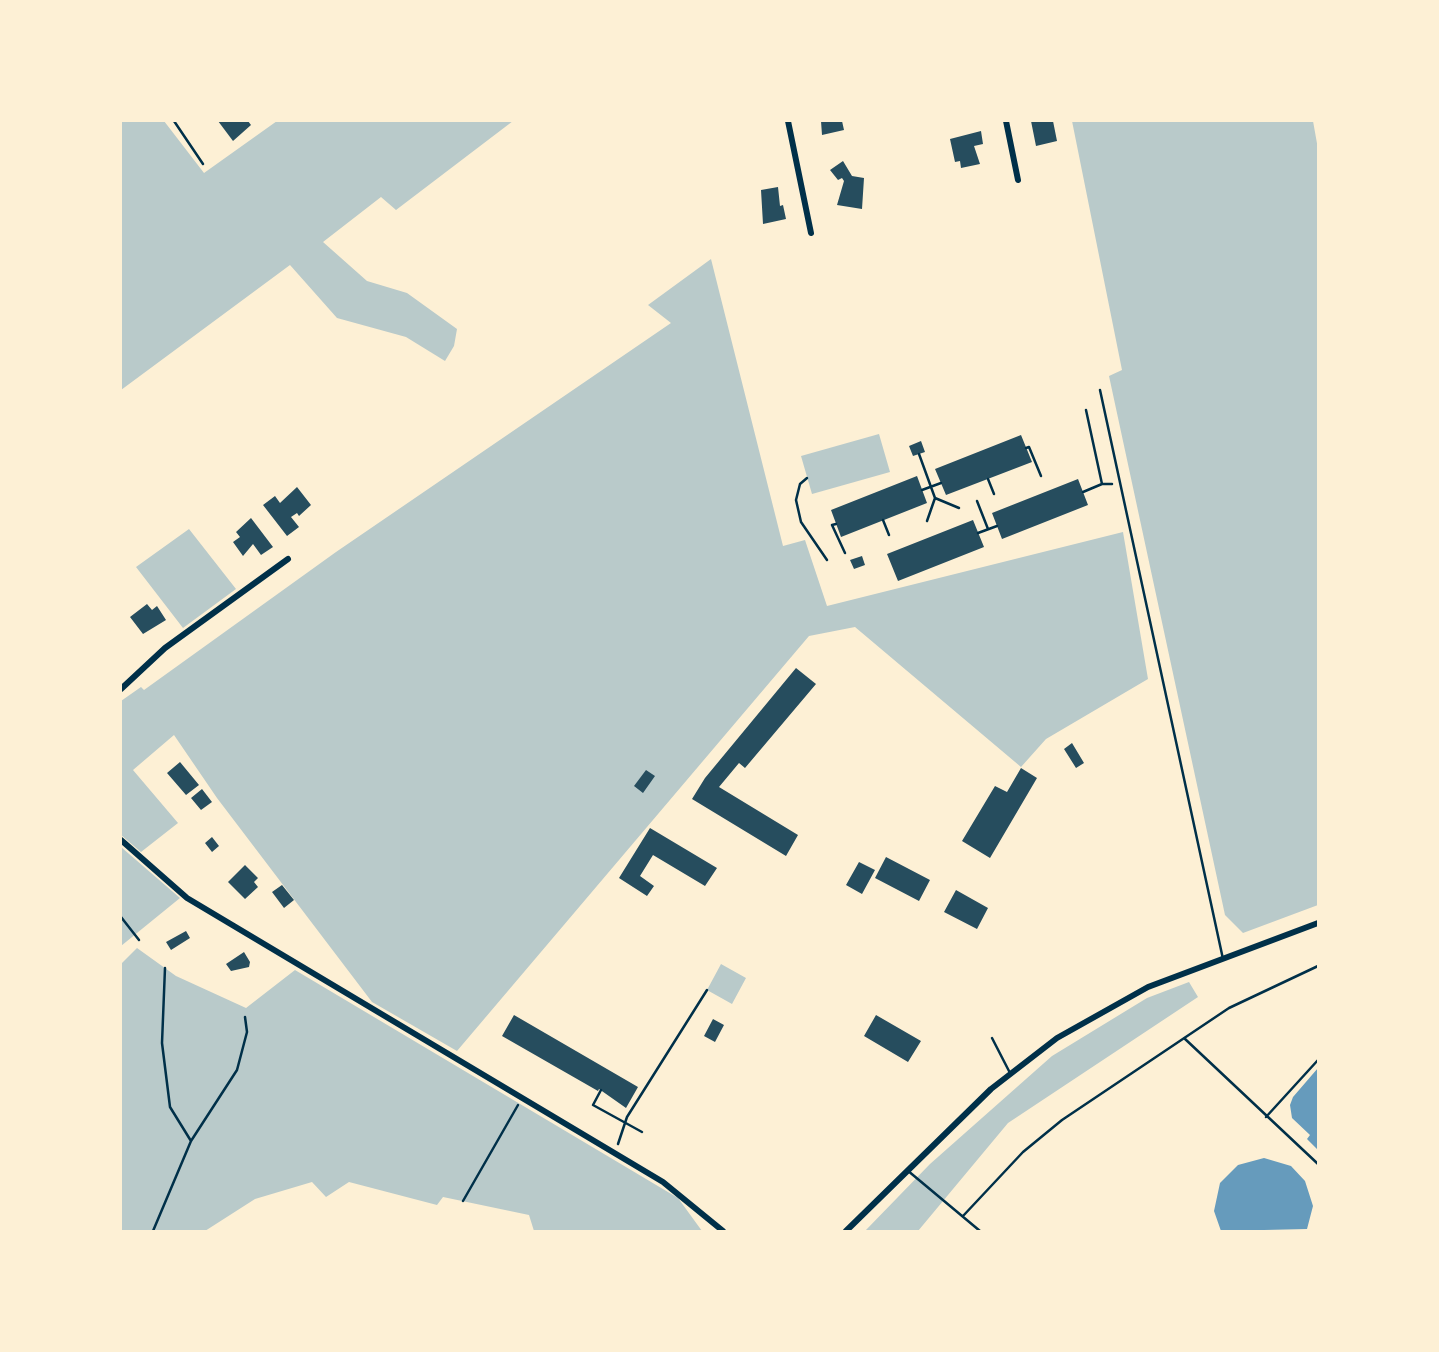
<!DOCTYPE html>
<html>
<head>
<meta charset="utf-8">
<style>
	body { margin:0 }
	#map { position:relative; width:1439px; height:1352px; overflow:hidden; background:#fdf0d5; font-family:Commissioner,sans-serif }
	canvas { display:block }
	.frame { position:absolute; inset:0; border:122px solid #fdf0d5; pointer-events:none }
</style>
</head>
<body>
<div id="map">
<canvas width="1439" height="1352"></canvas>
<div class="frame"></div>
</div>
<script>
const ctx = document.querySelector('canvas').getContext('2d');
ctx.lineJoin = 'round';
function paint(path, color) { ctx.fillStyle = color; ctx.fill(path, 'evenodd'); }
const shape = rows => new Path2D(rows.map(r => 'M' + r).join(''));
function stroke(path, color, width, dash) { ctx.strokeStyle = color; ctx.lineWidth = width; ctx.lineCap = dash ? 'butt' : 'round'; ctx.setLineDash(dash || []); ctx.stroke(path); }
paint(shape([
	[121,121,164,121,204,173,277,121,513,121,396,210,381,197,323,242,367,281,407,293,457,329,454,346,445,361,406,337,337,318,290,265,121,390],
	[1072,121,1313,121,1318,149,1318,905,1243,933,1225,915,1109,376,1122,370],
	[711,259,783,546,805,540,827,606,1123,532,1148,679,1046,739,1021,767,855,627,809,636,457,1051,372,1002,217,798,174,735,133,770,178,823,141,852,121,835,121,701,141,687,144,690,336,552,671,323,648,305],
	[879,434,890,472,812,494,801,456],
	[189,529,236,589,183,628,136,567],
	[121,847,180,898,121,946],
	[137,948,176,976,246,1008,295,970,678,1198,702,1231,534,1231,529,1215,443,1197,437,1205,349,1182,326,1197,312,1182,255,1199,205,1231,121,1231,121,964],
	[721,964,746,978,732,1004,707,990],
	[1189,982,1198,997,1008,1123,918,1231,865,1231,930,1164,1052,1056,1147,998]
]), '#b9caca');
paint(shape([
	[1318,1068,1318,1150,1307,1139,1310,1135,1292,1118,1290,1105,1293,1097],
	[1264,1158,1291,1166,1305,1181,1313,1206,1307,1229,1221,1231,1214,1211,1220,1183,1238,1165]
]), '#669bbc');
paint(shape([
	[218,121,248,121,251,125,233,141],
	[821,121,842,121,844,130,822,135],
	[1031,121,1053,121,1057,141,1036,146],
	[981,131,983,144,974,146,980,164,961,168,960,161,955,162,950,139],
	[843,161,852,176,864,178,862,209,837,205,844,181,842,178,838,180,830,170],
	[778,187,780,206,783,205,786,219,763,224,761,190],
	[1021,435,1032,462,946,495,935,469],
	[921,441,925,452,913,456,909,446],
	[917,476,927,503,841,537,831,510],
	[1078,479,1088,505,1002,539,992,513],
	[297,487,311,505,299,516,297,513,291,517,299,527,287,536,263,505,275,496,280,503],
	[251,518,273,547,261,555,253,544,243,556,233,542,240,537,236,532],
	[973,520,984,547,898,581,887,554],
	[862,556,865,565,854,569,850,560],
	[147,604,152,610,157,606,166,620,143,634,130,617],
	[796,668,816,684,745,768,739,763,719,787,798,835,786,856,692,799,705,778],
	[1072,743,1084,763,1076,768,1064,749],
	[180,762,199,785,186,795,167,773],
	[1021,768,1037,778,990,858,962,841,995,786,1007,792],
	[646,770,655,776,643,793,634,786],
	[202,789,212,802,201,810,191,798],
	[650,828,717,868,705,886,653,855,640,876,654,886,647,896,619,878],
	[212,837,219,846,212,852,205,843],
	[886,857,930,880,919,901,875,878],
	[859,862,875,870,862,894,846,885],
	[245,865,258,878,254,882,258,887,245,899,228,882],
	[282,885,294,900,284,908,272,892],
	[956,890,988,908,977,929,944,912],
	[186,931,190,938,171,950,166,942],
	[244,952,250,962,249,967,231,971,226,964],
	[514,1015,638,1087,626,1108,599,1089,598,1091,502,1036],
	[876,1015,921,1041,908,1062,864,1036],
	[713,1019,724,1025,715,1042,704,1036]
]), '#264d5e');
stroke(shape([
	[1086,410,1102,484],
	[1026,448,1029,447,1041,476],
	[919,454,935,498],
	[807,478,800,484,796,500,801,522,827,560],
	[988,479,994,494],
	[922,490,941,483],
	[1083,492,1102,484,1112,484],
	[977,501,988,529],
	[883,520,889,535],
	[927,521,935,498,959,508],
	[836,524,832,525,845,553],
	[978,533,997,526],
	[121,917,139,940],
	[601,1090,593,1105,642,1132],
	[191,1141,237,1070,247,1032,245,1017],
	[618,1144,627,1117,707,990],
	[463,1201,518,1105],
	[153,1231,191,1141,170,1107,162,1043,165,968]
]), '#003049', 2.5);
stroke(shape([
	[174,121,203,164],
	[1100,390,1223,959],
	[992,1038,1010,1073],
	[1184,1038,1318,1164],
	[1266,1117,1318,1060],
	[907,1170,980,1231],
	[963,1216,1023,1152,1062,1120,1229,1008,1318,966]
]), '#003049', 2.5);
stroke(shape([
	[788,121,811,233],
	[1006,121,1018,180],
	[121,689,165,648,288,559],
	[121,840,187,898,663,1182,723,1231],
	[846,1231,991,1089,1057,1038,1148,987,1318,923]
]), '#003049', 6);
</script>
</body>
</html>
